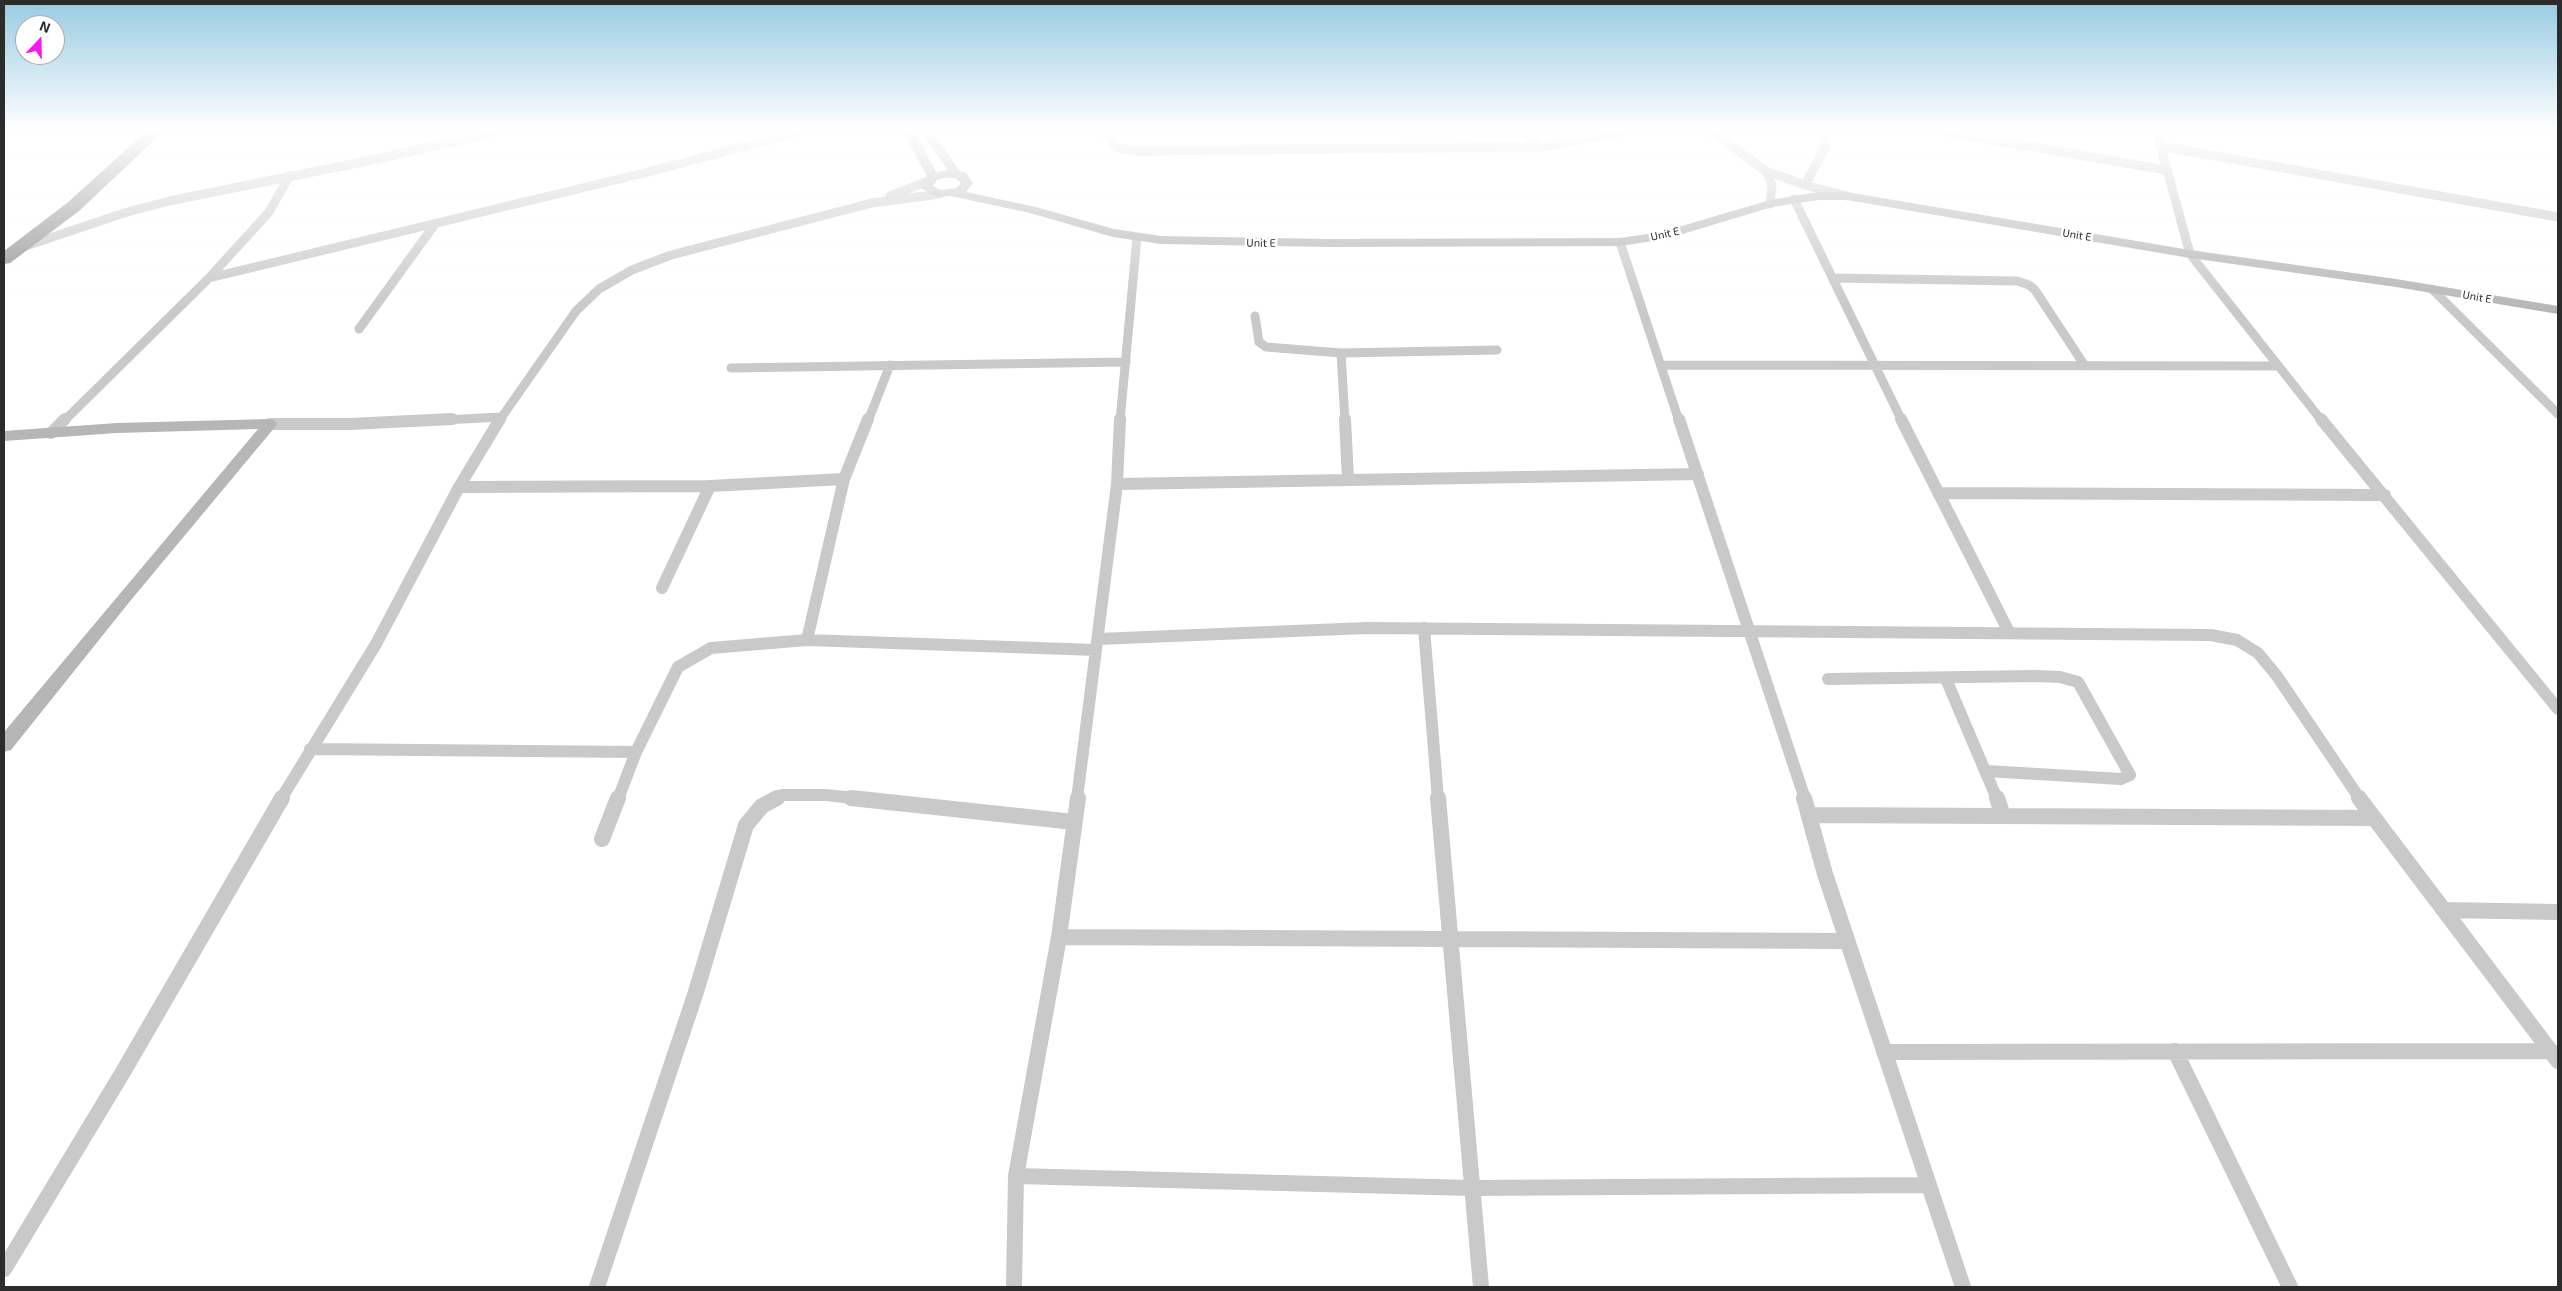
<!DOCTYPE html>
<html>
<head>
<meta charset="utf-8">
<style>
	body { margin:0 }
	#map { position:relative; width:2562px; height:1291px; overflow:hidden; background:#fff; font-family:"Exo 2",sans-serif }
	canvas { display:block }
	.frame { position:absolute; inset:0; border:5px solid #2c2c2c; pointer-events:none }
	.north { position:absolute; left:15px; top:15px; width:50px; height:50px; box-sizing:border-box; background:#fff; border:1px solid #ababab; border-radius:50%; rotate:21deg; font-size:14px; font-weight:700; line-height:20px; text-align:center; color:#2c2c2c }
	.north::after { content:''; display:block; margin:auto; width:18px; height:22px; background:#f61bea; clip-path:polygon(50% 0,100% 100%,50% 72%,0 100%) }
</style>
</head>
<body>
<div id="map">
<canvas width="2562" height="1291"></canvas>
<div class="frame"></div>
<div class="north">N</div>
</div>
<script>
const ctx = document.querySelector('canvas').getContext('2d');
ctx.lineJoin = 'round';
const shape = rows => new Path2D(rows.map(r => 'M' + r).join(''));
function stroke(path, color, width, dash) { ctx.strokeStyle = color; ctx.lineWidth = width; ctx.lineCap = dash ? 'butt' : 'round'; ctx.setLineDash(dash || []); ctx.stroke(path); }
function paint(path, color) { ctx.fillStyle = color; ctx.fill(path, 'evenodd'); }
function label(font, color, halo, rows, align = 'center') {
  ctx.font = font + ' "Exo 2",sans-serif'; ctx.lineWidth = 5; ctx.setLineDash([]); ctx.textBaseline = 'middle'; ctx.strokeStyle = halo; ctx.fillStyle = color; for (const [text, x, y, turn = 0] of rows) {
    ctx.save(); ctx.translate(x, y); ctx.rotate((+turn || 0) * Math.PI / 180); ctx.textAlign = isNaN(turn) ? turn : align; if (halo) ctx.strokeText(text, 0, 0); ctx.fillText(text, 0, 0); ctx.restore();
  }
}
stroke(shape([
	[1103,129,1114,145,1121,149,1139,151,1540,147,1635,129],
	[1520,129,1540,147],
	[1708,129,1766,171,1805,185,1847,196],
	[1928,129,2166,170],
	[2156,129,2190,254,2322,421],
	[2160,146,2558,217],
	[1766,171,1772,185,1770,204],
	[1805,185,1825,148,1824,136],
	[890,196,928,181],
	[1794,199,1902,421],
	[1620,242,1679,421],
	[23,247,124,213,169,201,377,159,509,129],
	[209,278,269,212,290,175],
	[1833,278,2017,281,2029,285,2035,290,2085,366],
	[2432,289,2558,414],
	[1255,316,1259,342,1266,347,1341,353,1497,350],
	[359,329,435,224],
	[1341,353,1345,421],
	[1661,365,2277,366],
	[731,368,1126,362],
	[64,421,209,278,640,174,811,129],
	[425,421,501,417],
	[499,421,576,311,599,289,632,270,671,255,872,203,940,194],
	[868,421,890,365],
	[1120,421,1137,237]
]), '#c9c9c9', 9);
stroke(shape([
	[1345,419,1348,479],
	[1679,419,1805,799],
	[1901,419,2009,632],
	[2321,419,2558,709],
	[270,424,350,424,452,419],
	[51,433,65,419],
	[1117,484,1698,474],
	[459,487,710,486,844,479],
	[1938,493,2385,495],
	[662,588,710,486],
	[1424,628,1438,799],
	[1098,639,1367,628,2211,635,2237,640,2258,653,2277,676,2360,799],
	[807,640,844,479,868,419],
	[1828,679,2036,676,2060,677,2078,682,2130,775,2121,779,1987,771],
	[1946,679,1997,799],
	[310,749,636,752],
	[281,799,376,644,459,487,500,419],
	[618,799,636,752,678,667,711,648,807,640,1096,650],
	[775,799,782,795,826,795,863,799],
	[1077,799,1117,484,1120,419]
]), '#c9c9c9', 12);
stroke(shape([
	[851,798,1074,822],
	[1438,798,1481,1287],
	[1804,798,1825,874,1963,1287],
	[1997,798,2003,816],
	[2359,798,2558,1061],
	[1810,815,2373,818],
	[602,839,618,798],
	[2444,910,2558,912],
	[1059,937,1847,941],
	[2175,1051,2290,1287],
	[1884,1052,2551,1051],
	[1016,1176,1471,1188,1928,1185],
	[4,1269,123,1072,282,798],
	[597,1287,695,995,746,825,762,806,777,798],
	[1014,1287,1016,1176,1059,937,1078,798]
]), '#c9c9c9', 16);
paint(shape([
	[901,129,913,129,936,172,948,170,919,129,931,129,960,171,966,173,973,183,966,192,1036,207,1114,229,1161,236,1328,239,1620,238,1661,232,1770,200,1818,192,1847,192,2190,250,2396,279,2558,306,2558,314,2396,287,2190,258,1847,200,1818,200,1772,207,1666,239,1620,246,1328,247,1161,244,1113,237,1030,213,951,196,936,197,921,188,921,183,927,176,901,129],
	[944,178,955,178,961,183,956,188,941,190,933,186,937,180,944,178],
	[270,419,275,421,277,424,275,427,131,600,11,750,4,752,4,732,258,429,117,433,4,441,4,431,117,423,270,419]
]), '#b6b6b6');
paint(shape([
	[149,129,166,129,79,211,10,263,4,264,4,251,67,203,149,129]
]), '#939393');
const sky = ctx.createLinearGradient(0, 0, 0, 310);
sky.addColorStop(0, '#98cbe2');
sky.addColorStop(0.42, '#fff');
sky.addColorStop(1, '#ffffff00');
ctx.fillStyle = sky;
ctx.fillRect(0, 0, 2562, 310);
label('11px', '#2c2c2c', '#fff', [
	["Unit E",1665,234,-13],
	["Unit E",2077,235,9],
	["Unit E",1261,243,1],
	["Unit E",2477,297,10]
]);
</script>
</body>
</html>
